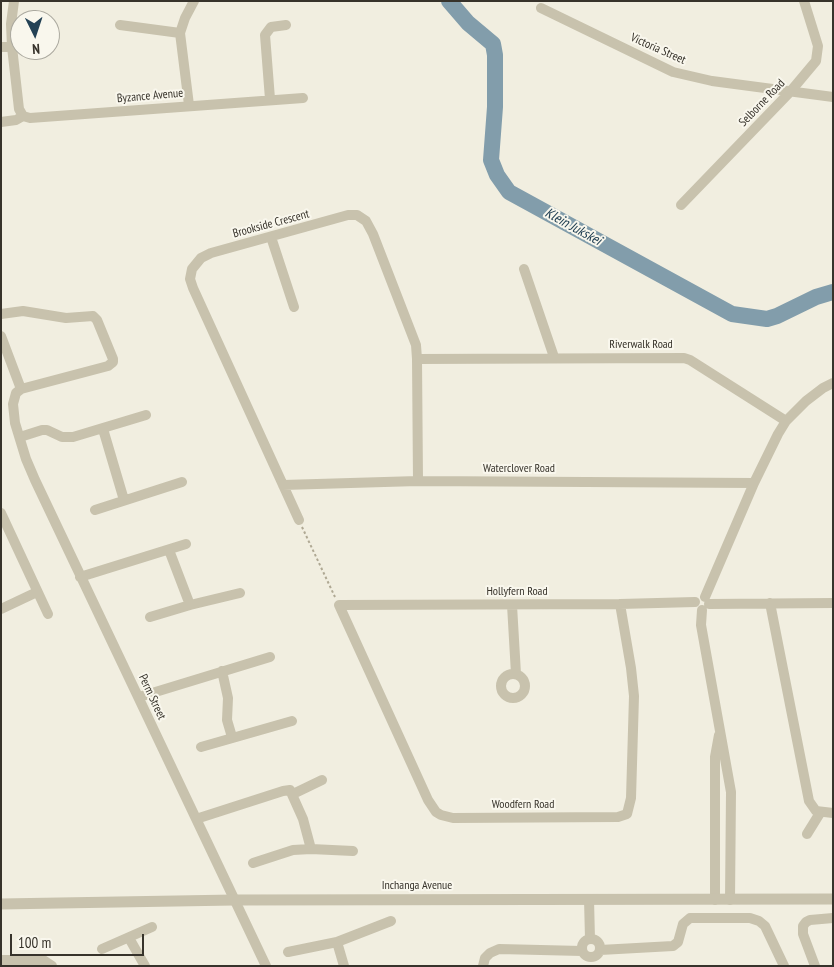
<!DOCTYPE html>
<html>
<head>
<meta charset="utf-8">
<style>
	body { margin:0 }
	#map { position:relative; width:834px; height:967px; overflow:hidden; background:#f1eee0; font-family:"PT Sans Narrow",sans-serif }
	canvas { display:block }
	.frame { position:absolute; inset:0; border:2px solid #37332b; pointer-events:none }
	.north { position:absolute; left:10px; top:10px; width:50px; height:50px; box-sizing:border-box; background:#f9f7ed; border:1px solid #aba99f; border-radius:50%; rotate:176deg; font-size:14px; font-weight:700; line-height:20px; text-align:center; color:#37332b }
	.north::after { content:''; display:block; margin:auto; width:18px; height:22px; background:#244255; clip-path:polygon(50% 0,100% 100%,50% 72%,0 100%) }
	.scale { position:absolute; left:10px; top:934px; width:134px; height:22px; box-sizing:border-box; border:2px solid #37332b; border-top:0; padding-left:6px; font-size:15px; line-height:18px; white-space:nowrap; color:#37332b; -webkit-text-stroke:4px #f9f7ed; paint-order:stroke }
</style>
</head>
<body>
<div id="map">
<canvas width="834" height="967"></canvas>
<div class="frame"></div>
<div class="north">N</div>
<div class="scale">100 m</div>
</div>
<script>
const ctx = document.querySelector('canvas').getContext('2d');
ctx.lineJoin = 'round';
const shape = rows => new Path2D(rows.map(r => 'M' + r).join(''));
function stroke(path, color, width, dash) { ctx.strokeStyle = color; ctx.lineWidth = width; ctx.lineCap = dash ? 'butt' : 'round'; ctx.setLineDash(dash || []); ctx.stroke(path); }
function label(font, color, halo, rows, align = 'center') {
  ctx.font = font + ' "PT Sans Narrow",sans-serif'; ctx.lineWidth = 4; ctx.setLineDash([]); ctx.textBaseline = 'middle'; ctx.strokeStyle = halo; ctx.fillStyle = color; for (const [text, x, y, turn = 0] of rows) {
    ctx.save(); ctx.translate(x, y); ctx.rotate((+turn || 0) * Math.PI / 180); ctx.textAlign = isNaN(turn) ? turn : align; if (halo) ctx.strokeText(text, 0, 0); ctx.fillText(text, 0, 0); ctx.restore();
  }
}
stroke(shape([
	[449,1,468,23,493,44,495,55,495,107,491,160,497,175,509,192,732,314,767,319,777,316,816,297,833,292]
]), '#829dab', 16);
stroke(shape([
	[302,527,335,597]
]), '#afa893', 2, [2.5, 2.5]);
stroke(shape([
	[14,1,11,24,12,47,19,109,23,116],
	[541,8,673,72,712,81,833,97],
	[120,25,180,33],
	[1,47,12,47],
	[270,99,265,35,271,27,286,25],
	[189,105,180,33,185,18,194,1],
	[1,122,16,120,23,116,30,118,303,98],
	[681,205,790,92,816,61,818,46,804,1],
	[271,237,294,307],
	[524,269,554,357],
	[1,314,23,311,66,318,93,316,97,320,113,359,113,362,108,366,21,389,16,393,13,404,15,423,26,459,35,480,266,966],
	[1,336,21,389],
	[417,359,684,358,690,360,786,421],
	[103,429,124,500],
	[20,437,42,430,47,430,62,437,73,437,146,415],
	[283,485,418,481,754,483],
	[95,510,182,482],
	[1,513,48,614],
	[299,520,193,288,190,279,192,269,201,258,211,253,348,215,357,215,366,221,373,234,416,345,417,359,418,481],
	[169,550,190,605],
	[80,577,186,544],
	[705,597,754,483,778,434,786,421,806,401,823,388,833,383],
	[770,603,809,801,816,811,833,813],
	[620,604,631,668,634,696,631,798,627,814,618,817,453,818,441,815,436,812,428,800,339,605,620,604,695,602],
	[709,604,833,603],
	[512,605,516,674],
	[1,609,37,592],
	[702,610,701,625,731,792,730,900],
	[150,617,190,605,240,593],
	[222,671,228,698,227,720,232,737],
	'501 686a12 12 0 1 1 24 0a12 12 0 1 1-24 0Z',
	[139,697,270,657],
	[201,747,292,721],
	[293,794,322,780],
	[196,819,283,791,290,790,303,819,311,849],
	[807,834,820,813],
	[253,863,293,850,311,849,353,851],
	[589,899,590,939],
	[715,900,715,757,719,735],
	[129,938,145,966],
	'582 948a9 9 0 1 1 18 0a9 9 0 1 1-18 0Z',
	[337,942,344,966],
	[102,949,152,927],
	[600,950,673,946,678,942,683,924,690,918,750,918,759,921,765,926,784,966],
	[288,952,337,942,391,921],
	[1,960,43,960,52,966],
	[483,966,485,958,490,953,499,949,582,951],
	[815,966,803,934,803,926,806,922,810,920,833,918]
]), '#c8c2ad', 10);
stroke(shape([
	[1,904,234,900,833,899]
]), '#c8c2ad', 11);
label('12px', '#37332b', '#f9f7ed', [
	["Victoria Street",658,49,24],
	["Byzance Avenue",150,96,-5],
	["Selborne Road",762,103,-46],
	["Brookside Crescent",271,224,-15],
	["Riverwalk Road",641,345],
	["Waterclover Road",519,469],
	["Hollyfern Road",517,592],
	["Perm Street",152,697,65],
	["Woodfern Road",523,805],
	["Inchanga Avenue",417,886]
]);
label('italic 14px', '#244255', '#f9f7ed', [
	["Klein Jukskei",573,227,29]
]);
</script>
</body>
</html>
